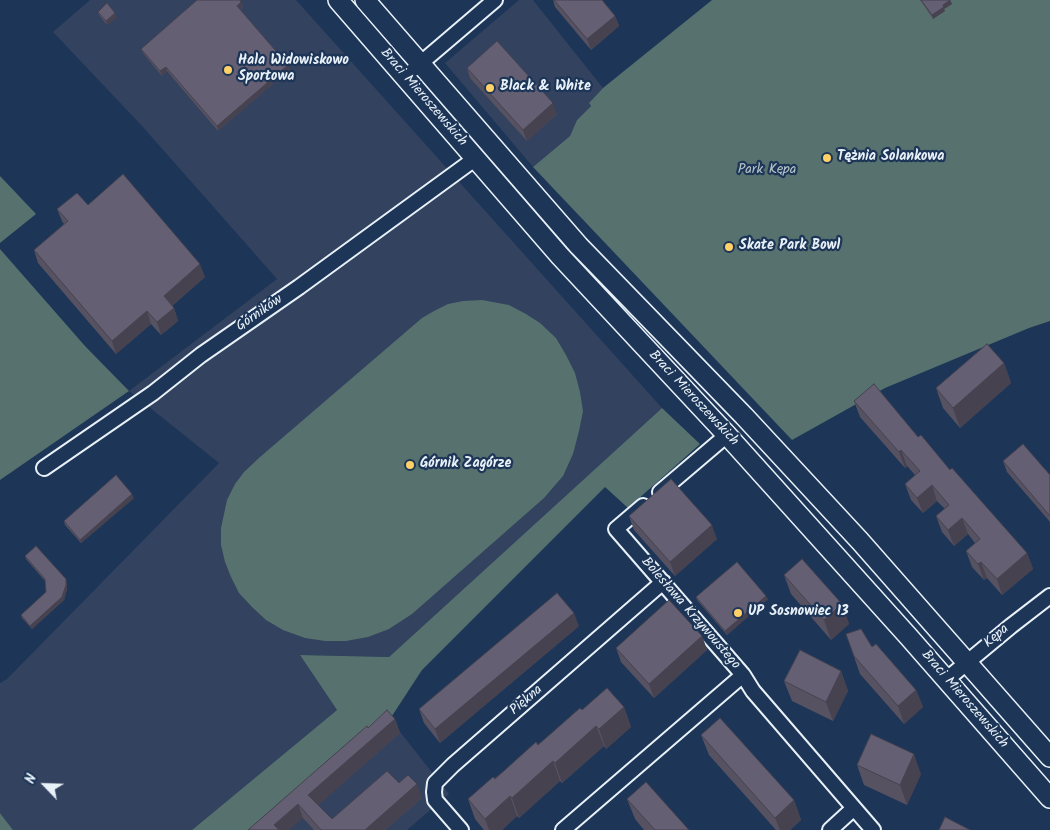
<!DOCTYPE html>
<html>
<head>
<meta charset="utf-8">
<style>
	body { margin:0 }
	#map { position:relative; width:1050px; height:830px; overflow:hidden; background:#1d3557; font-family:Kalam,sans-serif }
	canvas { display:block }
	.north { position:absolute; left:20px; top:760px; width:50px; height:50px; -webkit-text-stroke:4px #1d3557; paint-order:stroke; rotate:294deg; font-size:14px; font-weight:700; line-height:20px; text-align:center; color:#e8f1f8 }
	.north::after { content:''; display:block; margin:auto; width:18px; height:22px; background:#e8f1f8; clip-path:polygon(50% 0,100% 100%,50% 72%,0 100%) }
</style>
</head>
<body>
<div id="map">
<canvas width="1050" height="830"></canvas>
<div class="north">N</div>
</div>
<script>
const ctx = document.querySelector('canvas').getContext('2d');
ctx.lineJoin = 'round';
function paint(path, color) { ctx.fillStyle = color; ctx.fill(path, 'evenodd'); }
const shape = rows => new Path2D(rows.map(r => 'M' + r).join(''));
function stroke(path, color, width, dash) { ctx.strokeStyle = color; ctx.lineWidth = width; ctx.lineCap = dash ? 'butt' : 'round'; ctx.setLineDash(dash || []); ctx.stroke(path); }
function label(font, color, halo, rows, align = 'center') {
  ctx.font = font + ' Kalam,sans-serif'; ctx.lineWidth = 4.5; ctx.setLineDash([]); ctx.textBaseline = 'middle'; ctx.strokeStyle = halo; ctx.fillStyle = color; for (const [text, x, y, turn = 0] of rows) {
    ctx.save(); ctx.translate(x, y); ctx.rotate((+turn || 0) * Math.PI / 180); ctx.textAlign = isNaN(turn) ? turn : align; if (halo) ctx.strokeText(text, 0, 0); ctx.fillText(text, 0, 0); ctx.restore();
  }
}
paint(shape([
	[90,0,296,0,662,408,389,657,300,655,337,710,192,830,13,830,0,813,0,683,7,679,219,463,129,391,277,279,142,126,53,32],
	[519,0,533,0,603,88,589,103,591,106,577,120,570,136,533,167,445,63],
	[390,719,449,794,407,830,258,830]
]), '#32425f');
paint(shape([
	[712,0,1050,0,1050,321,1029,328,885,388,792,440,533,167,570,136,577,120,591,106,589,103,603,88],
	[0,176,36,214,0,243],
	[0,249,85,346,129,391,0,480],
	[482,300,509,305,526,314,540,323,556,338,566,355,575,373,580,392,583,411,579,431,573,454,563,476,544,498,412,614,389,629,368,637,346,641,325,641,305,638,283,630,266,620,252,607,239,593,231,577,225,562,221,545,221,528,227,500,235,484,244,472,260,457,422,318,434,311,448,304,463,301],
	[662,408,700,444,628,508,605,487,422,670,390,719,258,830,192,830,337,710,300,655,389,657],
	[0,813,13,830,0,830]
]), '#56716e');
const minor = shape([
	[414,69,495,0],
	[44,468,153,393,201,355,299,287,476,158],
	[660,492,727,435],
	[743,675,753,691,873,830],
	[946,680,1011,626,1050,596],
	[461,830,435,800,434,792,435,783,453,765,663,582],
	[563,830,743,675,616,529,643,506],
	[830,830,854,808]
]);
const secondary = shape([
	[338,0,560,256,727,435,908,636,1050,798],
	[365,0,579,246,744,416,860,541,1050,757]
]);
stroke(minor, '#e8f1f8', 18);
stroke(secondary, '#e8f1f8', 22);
stroke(minor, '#1d3557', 14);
stroke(secondary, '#1d3557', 19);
paint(shape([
	[553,0,602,0,615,16,619,26,591,50,555,7],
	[920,0,950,0,952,4,944,9,945,11,933,19],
	[241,2,243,6,240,9,290,69,218,131,167,71,162,76,143,53,141,49],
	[98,12,117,17,107,25,99,15],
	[467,68,557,114,527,141,470,78],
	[88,205,205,277,172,306,174,308,178,321,161,335,151,324,116,354,38,263,34,250,64,224,62,221,57,209],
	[1004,363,1011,383,960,428,943,408,936,388],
	[854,401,918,437,950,470,1027,553,1033,569,1002,595,987,578,984,580,972,567,966,551,975,543,968,534,954,546,942,532,936,516,945,509,937,501,923,513,911,500,905,484,915,475,907,466,905,468,860,417],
	[1003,461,1050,475,1050,522,1007,472],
	[134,498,81,543,65,525,64,521],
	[629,516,717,539,675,576,634,530],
	[25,556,67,583,67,589,64,600,32,629,22,618,21,615,46,592,45,581,26,559],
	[784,575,842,604,849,624,831,640,791,594],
	[696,597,768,599,727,635,697,600],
	[579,626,440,743,424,723,419,709],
	[846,634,872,647,916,690,923,707,904,724,860,674],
	[702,636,707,650,654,698,621,662,616,648],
	[841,671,848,691,833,721,792,701,784,681],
	[624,707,631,727,606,749,604,746,562,783,560,781,519,818,517,816,502,830,484,830,475,819,468,799,582,710],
	[395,719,400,733,318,805,332,819,399,783,422,798,385,830,314,830,303,818,248,830,368,728],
	[701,735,794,800,801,820,790,830,776,830,709,755],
	[857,765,921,774,907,805,864,785],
	[627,799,689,830,644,830,635,819]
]), '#565262');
paint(shape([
	[950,0,952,4,944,9,945,11,933,19,932,15,943,5],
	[241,2,243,6,239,10,237,6],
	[115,13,117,17,107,25,106,21],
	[615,16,619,26,591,50,587,39],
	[288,65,290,69,218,131,217,126],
	[166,67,167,71,162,76,160,71],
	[553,103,557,114,527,141,523,130],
	[200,264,205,277,168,309,164,296],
	[174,308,178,321,161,335,157,322],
	[147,311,151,324,116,354,112,341],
	[1004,363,1011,383,960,428,953,408],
	[901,450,907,466,905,468,899,452],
	[932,485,937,501,923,513,917,498],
	[132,494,134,498,81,543,80,540],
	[962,518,968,534,954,546,948,530],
	[712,525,717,539,675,576,670,562],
	[1027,553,1033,569,1002,595,997,579],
	[981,562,987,578,984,580,978,564],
	[66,579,67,583,67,589,64,600,32,629,30,626],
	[766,596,768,599,727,635,725,631],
	[842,604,849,624,831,640,824,620],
	[574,613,579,626,440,743,435,729],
	[702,636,707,650,654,698,649,684],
	[841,671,848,691,833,721,826,702],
	[916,690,923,707,904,724,898,706],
	[624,707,631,727,606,749,599,729],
	[395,719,400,733,314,809,308,795],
	[596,726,604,746,562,783,555,763],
	[914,754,921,774,907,805,900,785],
	[553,761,560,781,519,818,512,798],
	[417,784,422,798,385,830,365,830],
	[510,796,517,816,502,830,489,830,485,819],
	[794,800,801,820,790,830,780,830,775,818],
	[298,804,303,818,289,830,276,830,274,825]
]), '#464250');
const building = shape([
	[197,0,240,0,241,2,237,6,288,65,217,126,166,67,160,71,141,49,197,0],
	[554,0,602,0,615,16,587,39,554,0],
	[921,0,950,0,943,5,944,7,932,15,921,0],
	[107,3,115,13,106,21,98,12,107,3],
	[497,41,553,103,523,130,467,68,497,41],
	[123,174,200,264,164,296,174,308,157,322,147,311,112,341,34,250,68,221,57,209,77,193,88,205,123,174],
	[987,344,1004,363,953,408,936,388,987,344],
	[874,384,918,437,921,435,950,470,952,468,1027,553,997,579,981,562,978,564,966,551,980,539,962,518,948,530,936,516,949,505,932,485,917,498,905,484,920,471,901,450,899,452,854,401,874,384],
	[1023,444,1050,475,1050,516,1003,461,1023,444],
	[116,475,132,494,80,540,64,521,116,475],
	[671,479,712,525,670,562,629,516,671,479],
	[36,546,66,579,66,585,62,597,30,626,21,615,46,592,45,579,25,556,36,546],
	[802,559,842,604,824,620,784,575,802,559],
	[737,562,766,596,725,631,696,597,737,562],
	[557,593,574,613,435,729,419,709,557,593],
	[669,600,702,636,649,684,616,648,669,600],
	[861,629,872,647,876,644,916,690,898,706,854,656,846,634,861,629],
	[800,650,841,671,826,702,784,681,800,650],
	[607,688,624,707,599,729,596,726,555,763,553,761,512,798,510,796,485,819,468,799,493,777,495,779,536,742,538,745,580,708,582,710,607,688],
	[387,710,395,719,308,795,332,819,387,771,399,783,408,775,417,784,365,830,321,830,298,804,274,825,279,830,248,830,367,726,368,728,387,710],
	[720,718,794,800,775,818,701,735,720,718],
	[871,734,914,754,900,785,857,765,871,734],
	[646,782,689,830,655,830,627,799,646,782],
	[945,817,970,830,939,830,945,817]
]);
paint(building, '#645f72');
stroke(building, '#464250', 1);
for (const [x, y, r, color] of [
	[228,70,5,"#ffd166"],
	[490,88,5,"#ffd166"],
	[827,158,5,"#ffd166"],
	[729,247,5,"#ffd166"],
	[410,465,5,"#ffd166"],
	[738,613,5,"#ffd166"]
]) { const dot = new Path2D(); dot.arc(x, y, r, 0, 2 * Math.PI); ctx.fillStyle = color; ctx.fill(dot); stroke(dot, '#1d3557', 2); }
label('bold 14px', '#e8f1f8', '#1d3557', [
	["Hala Widowiskowo",238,62],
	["Sportowa",238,78],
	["Black & White",500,88],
	["Tężnia Solankowa",837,158],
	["Skate Park Bowl",739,247],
	["Górnik Zagórze",420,465],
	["UP Sosnowiec 13",748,613]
], 'left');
label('14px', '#e8f1f8', '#1d3557', [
	["Braci Mieroszewskich",423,98,49],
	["Górników",260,314,-35],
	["Braci Mieroszewskich",693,399,47],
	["Bolesława Krzywoustego",690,614,49],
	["Kępa",997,637,-40],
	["Braci Mieroszewskich",964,700,49],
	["Piękna",527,701,-41]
]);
label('14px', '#b5c4c8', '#1d3557', [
	["Park Kępa",767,171]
]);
</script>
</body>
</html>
